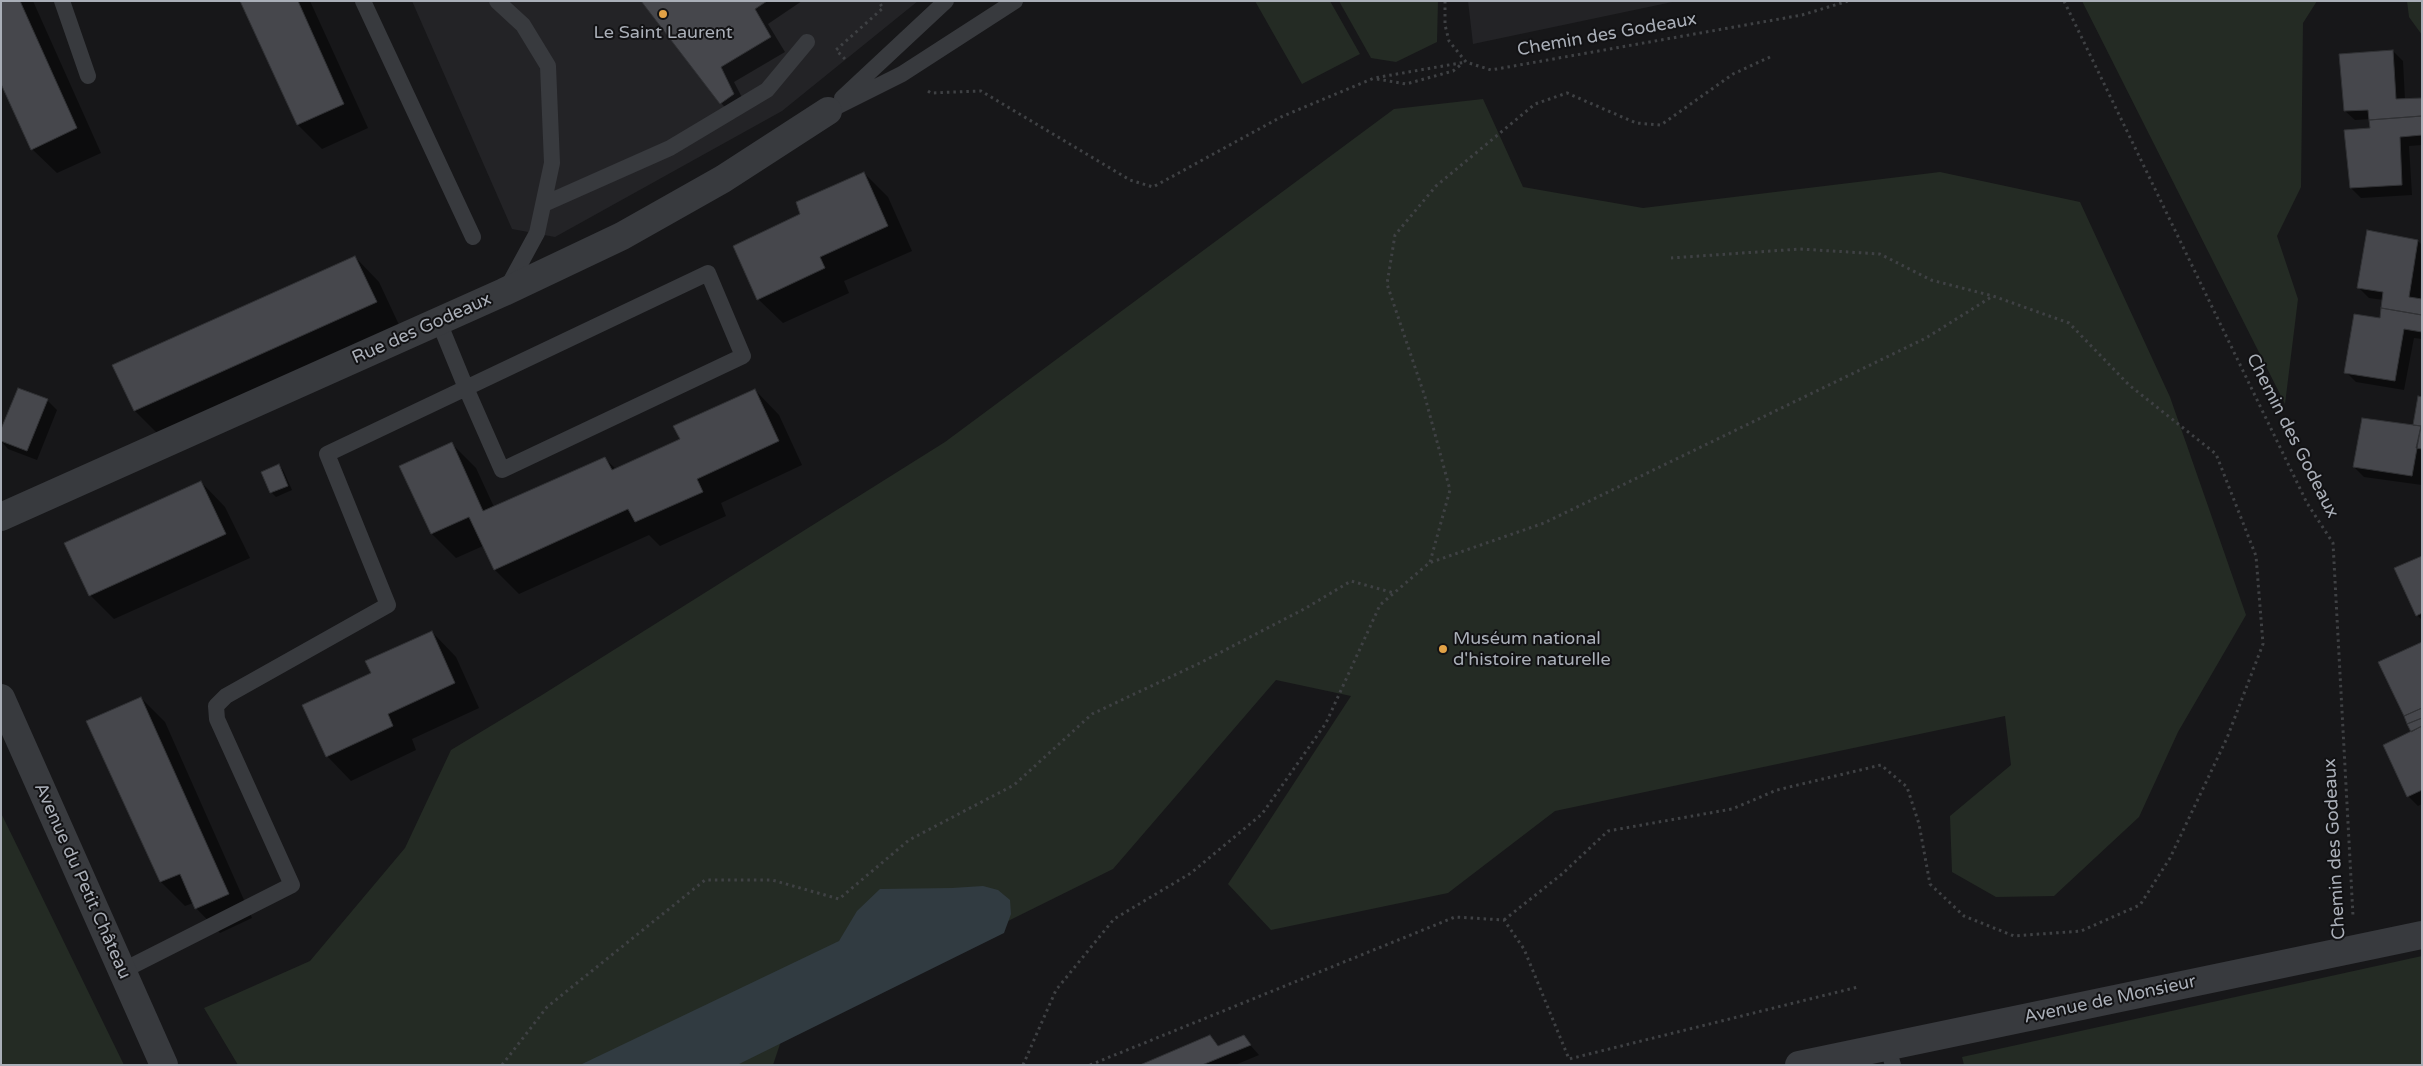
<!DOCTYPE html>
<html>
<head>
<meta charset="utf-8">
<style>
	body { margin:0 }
	#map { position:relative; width:2423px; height:1066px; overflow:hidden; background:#171719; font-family:"Varela Round",sans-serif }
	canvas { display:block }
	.frame { position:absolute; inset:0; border:2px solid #aaafb8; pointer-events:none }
</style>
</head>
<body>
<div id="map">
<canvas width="2423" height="1066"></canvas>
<div class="frame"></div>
</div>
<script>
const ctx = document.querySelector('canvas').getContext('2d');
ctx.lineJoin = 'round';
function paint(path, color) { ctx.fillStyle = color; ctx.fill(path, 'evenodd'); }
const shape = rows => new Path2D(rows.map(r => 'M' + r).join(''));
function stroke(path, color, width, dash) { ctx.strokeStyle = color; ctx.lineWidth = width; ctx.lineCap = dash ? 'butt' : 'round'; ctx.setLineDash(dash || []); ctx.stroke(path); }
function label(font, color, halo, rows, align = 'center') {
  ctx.font = font + ' "Varela Round",sans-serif'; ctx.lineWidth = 4; ctx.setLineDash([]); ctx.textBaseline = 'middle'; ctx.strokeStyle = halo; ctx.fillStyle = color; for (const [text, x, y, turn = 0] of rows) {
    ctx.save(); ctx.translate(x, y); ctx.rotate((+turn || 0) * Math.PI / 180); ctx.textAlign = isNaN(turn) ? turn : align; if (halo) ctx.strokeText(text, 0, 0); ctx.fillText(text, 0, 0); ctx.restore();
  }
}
paint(shape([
	[412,1,918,1,782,111,555,237,512,229],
	[1468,1,1677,1,1473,44]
]), '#232326');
paint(shape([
	[1255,1,1330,1,1360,54,1302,84],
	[1339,1,1438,1,1437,42,1396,62,1371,58],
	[2082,1,2317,1,2303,23,2301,187,2277,236,2298,299,2285,404],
	[2407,1,2422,1,2422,35,2409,17],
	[1483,99,1523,187,1643,208,1940,172,2080,202,2170,397,2246,615,2178,732,2139,817,2054,896,1996,897,1952,872,1950,816,2011,765,2005,716,1555,811,1448,893,1271,930,1228,884,1351,696,1276,680,1113,869,784,1032,773,1065,238,1065,204,1008,310,961,405,848,451,750,542,695,945,442,1394,109],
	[1,813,124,1065,1,1065],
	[2422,956,2422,1065,1964,1065,1962,1057]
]), '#242b24');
paint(shape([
	[983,886,998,890,1010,900,1011,914,1004,933,737,1065,580,1065,839,941,857,911,880,889,952,888]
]), '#313b41');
paint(shape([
	[1,1,33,1,101,153,57,173,32,149],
	[242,1,310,1,368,128,322,149,298,125],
	[643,1,802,1,768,24,785,52,734,82,748,109,735,118,721,103],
	[2393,51,2403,61,2405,100,2422,99,2422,145,2409,146,2412,195,2361,198,2351,188,2371,130,2371,119,2355,120,2345,111],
	[864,173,888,197,912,251,844,281,849,293,783,323,758,299],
	[2418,241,2422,245,2420,300,2422,300,2422,339,2414,338,2404,390,2356,382,2346,372,2381,320,2384,300,2369,298,2359,288],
	[355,257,379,282,400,327,159,435,135,411,114,365],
	[755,390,779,415,802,465,721,503,726,516,660,546,649,535,519,594,495,570,483,546,456,558,432,534,401,467,452,444,476,468,494,507,604,458,616,469,681,440],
	[2422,398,2422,485,2364,477,2354,467,2414,426],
	[47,400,57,410,37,460,8,449,1,441,1,433],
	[279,465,283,470,292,490,276,497,271,492],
	[201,482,225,507,250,558,114,619,90,595],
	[2422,557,2422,620,2417,615],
	[432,632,456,657,479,708,412,739,416,750,351,781,327,756],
	[2422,644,2422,804,2418,806,2408,796],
	[141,698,165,722,252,918,220,933,196,908,193,903,185,906,161,882,88,721],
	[1210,1037,1220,1047,1243,1037,1259,1055,1235,1065,1143,1065]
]), '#0007');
const building = shape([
	[1,1,20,1,77,128,31,150,1,84,1,1],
	[240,1,298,1,344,104,297,125,240,1],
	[641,1,767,1,755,9,771,37,721,67,734,94,720,104,641,1],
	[2393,50,2396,99,2422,98,2422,116,2369,120,2368,110,2344,111,2339,54,2393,50],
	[2422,116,2422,135,2400,137,2402,185,2350,188,2344,130,2370,128,2369,120,2422,116],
	[864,172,888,226,820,257,825,268,757,300,733,246,800,214,796,202,864,172],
	[2367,230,2418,240,2409,297,2422,299,2422,315,2381,308,2383,292,2357,288,2367,230],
	[355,256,377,302,134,411,112,365,355,256],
	[2381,308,2422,315,2422,332,2404,329,2395,381,2344,373,2354,314,2380,318,2381,308],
	[18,388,48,399,27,451,1,441,1,429,18,388],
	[755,389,779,441,697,479,703,492,635,522,628,509,494,570,469,517,431,534,399,466,452,442,483,511,605,457,612,470,680,439,673,426,755,389],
	[2418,396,2422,397,2422,449,2416,448,2421,426,2413,425,2418,396],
	[2362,418,2421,426,2412,476,2353,467,2362,418],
	[279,464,288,486,270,493,261,472,279,464],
	[201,481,226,534,89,596,64,543,201,481],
	[2422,556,2422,613,2416,616,2394,568,2422,556],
	[432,631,455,683,388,714,393,726,326,757,302,705,371,673,365,661,432,631],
	[2422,642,2422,708,2404,716,2378,662,2422,642],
	[141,697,229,894,195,909,180,874,160,882,86,721,141,697],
	[2422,708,2422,718,2407,724,2404,716,2422,708],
	[2422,718,2422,726,2411,732,2407,724,2422,718],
	[2422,726,2422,790,2407,797,2383,745,2422,726],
	[1210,1035,1218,1046,1244,1035,1251,1045,1202,1065,1140,1065,1210,1035]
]);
paint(building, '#46474c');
stroke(building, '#313235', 1);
stroke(shape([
	[1445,1,1445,25,1449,41,1466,62,1491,70,1802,15,1848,1],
	[2064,1,2307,503,2333,543,2353,916],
	[845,59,836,50,883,8,878,1],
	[1377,79,1406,84,1453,71,1463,63],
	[928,91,931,93,981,91,1130,180,1153,187,1281,117,1374,78,1466,62],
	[1430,562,1450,490,1425,397,1387,284,1395,235,1436,186,1535,104,1567,93,1636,123,1661,125,1733,74,1770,57],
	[1504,920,1562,874,1608,831,1732,809,1777,790,1881,765,1907,787,1919,824,1930,884,1964,916,2014,936,2081,931,2140,905,2170,858,2227,738,2263,644,2256,556,2216,454,2129,385,2069,323,1993,296,1931,280,1880,254,1800,249,1671,258],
	[502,1065,547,1007,705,880,772,880,839,899,909,840,1014,785,1092,714,1200,663,1306,608,1351,581,1394,593],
	[1023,1065,1056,990,1114,919,1191,873,1262,814,1326,723,1380,605,1429,563,1544,523,1926,338,1993,296],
	[1090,1065,1455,917,1504,920,1524,949,1569,1059,1858,987]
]), '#3f4144', 3, [2.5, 4]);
stroke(shape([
	[62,1,88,76],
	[363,1,473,237],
	[497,1,523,25,548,66,552,163,537,233,506,290],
	[842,98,946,1],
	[828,111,902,74,1015,1],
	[544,204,670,148,767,90,807,42],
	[122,971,292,885,217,719,216,706,226,696,388,605,327,454,466,388,708,273,743,356,502,470,466,388,439,322],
	[1887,1046,1893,1065]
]), '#383a3e', 16);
stroke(shape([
	[1,517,504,292,622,236,723,179,828,111],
	[1,698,164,1065],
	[1799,1065,2422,935]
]), '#383a3e', 28);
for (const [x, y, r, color] of [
	[663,14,5,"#e2a246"],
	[1443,649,5,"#e2a246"]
]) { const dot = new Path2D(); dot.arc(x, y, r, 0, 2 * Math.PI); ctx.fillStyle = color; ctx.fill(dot); stroke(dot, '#121214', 2); }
label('18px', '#aaafb8', '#121214', [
	["Le Saint Laurent",663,33],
	["Muséum national",1453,639,"left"],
	["d'histoire naturelle",1453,660,"left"]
]);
label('18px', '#aaafb8', '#121214', [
	["Chemin des Godeaux",1607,35,-10],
	["Rue des Godeaux",422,329,-24],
	["Chemin des Godeaux",2292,436,63],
	["Chemin des Godeaux",2335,849,-93],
	["Avenue du Petit Château",82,881,66],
	["Avenue de Monsieur",2110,1000,-12]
]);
</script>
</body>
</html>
